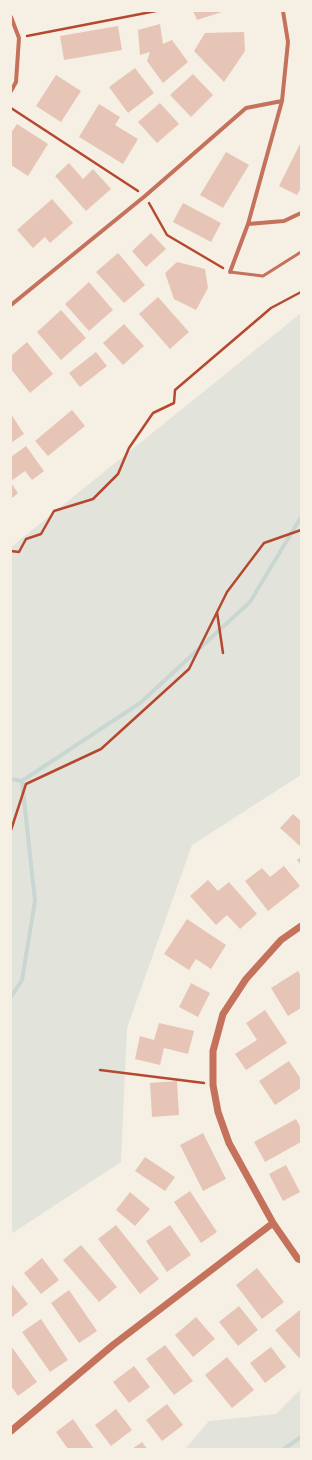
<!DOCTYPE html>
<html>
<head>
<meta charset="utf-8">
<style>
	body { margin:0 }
	#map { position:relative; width:312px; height:1460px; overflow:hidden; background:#f6efe4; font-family:"Archivo Narrow",sans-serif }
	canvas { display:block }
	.frame { position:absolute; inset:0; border:12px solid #f6efe4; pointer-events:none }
</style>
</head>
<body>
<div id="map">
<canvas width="312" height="1460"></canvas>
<div class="frame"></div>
</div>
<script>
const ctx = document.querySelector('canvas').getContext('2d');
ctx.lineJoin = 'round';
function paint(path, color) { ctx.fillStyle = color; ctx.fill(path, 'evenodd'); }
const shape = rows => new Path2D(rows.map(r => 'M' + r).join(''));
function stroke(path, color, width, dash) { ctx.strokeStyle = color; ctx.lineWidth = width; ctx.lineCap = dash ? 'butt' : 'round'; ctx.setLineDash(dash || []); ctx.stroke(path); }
paint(shape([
	[301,313,301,775,192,845,127,1028,121,1162,11,1234,11,547],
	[301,1389,301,1449,185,1449,209,1421,276,1414]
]), '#e2e4dc');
stroke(shape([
	[11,779,22,781,140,703,250,602,301,517],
	[11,997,22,980,35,901,22,781],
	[284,1449,301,1437]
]), '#c9d6d2', 4);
paint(shape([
	[193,11,225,11,197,20],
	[160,24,163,44,172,40,188,62,163,83,147,61,150,52,140,55,138,30],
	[118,26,122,50,64,60,60,36],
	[244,32,245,51,224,82,194,51,205,33],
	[135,68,154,93,128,113,109,87],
	[193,74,213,95,191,117,170,95],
	[56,75,81,91,61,122,36,106],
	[160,103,179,124,157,143,138,122],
	[99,104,120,117,115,125,138,139,123,164,79,137],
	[17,124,48,144,28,176,11,165,11,133],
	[301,142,301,188,297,195,279,186],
	[226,152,249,165,223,208,200,195],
	[69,163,83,179,93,169,111,189,86,211,55,176],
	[52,199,73,223,50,243,45,237,33,248,17,230],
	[183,203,221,223,211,242,173,222],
	[151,233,166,249,146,267,132,251],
	[118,253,145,285,124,303,96,272],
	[177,262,205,269,208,288,196,310,174,299,165,273],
	[89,282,113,310,89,331,65,304],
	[158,297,189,332,170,349,139,314],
	[61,310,86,338,61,360,37,332],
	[124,324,144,346,123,365,103,343],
	[27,342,53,374,30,393,11,369,11,356],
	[96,352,107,366,80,387,69,373],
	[72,410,85,426,48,456,35,441],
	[11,414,24,434,11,443],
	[26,446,44,471,32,480,25,471,11,481,11,457],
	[11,483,18,493,11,499],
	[293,814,301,821,301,847,280,828],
	[301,857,301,865,297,860],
	[284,866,300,886,268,911,245,881,262,868,270,877],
	[208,880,218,891,229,882,257,914,240,929,227,915,216,925,190,896],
	[187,919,226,945,211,969,196,959,189,970,164,954],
	[298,971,301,976,301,1008,288,1016,271,988],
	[191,983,210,993,198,1017,179,1007],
	[265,1010,287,1043,246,1070,235,1054,257,1040,246,1023],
	[159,1023,194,1031,188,1054,164,1048,160,1065,135,1059,140,1036,154,1040],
	[289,1061,301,1079,301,1088,275,1105,259,1081],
	[177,1081,179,1115,152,1117,150,1083],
	[296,1119,301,1128,301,1142,265,1162,254,1142],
	[203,1133,226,1179,203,1191,180,1145],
	[145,1157,175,1177,165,1191,135,1171],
	[286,1165,300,1192,283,1201,269,1174],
	[190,1191,217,1232,201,1243,174,1202],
	[130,1192,150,1209,135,1226,116,1210],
	[116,1225,159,1279,140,1294,98,1239],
	[170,1225,191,1255,167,1272,146,1241],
	[81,1245,117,1287,99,1302,63,1260],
	[42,1258,59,1280,41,1294,24,1273],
	[257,1268,284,1302,262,1319,236,1285],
	[11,1283,28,1304,11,1318],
	[69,1290,97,1331,79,1343,51,1303],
	[239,1306,258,1330,238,1346,219,1322],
	[300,1310,301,1356,299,1358,275,1330],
	[196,1317,215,1339,193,1357,175,1335],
	[41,1319,68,1360,50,1372,22,1332],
	[165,1345,193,1381,174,1395,146,1359],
	[11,1346,37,1382,18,1396,11,1386],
	[271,1347,286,1367,265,1383,250,1363],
	[227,1357,254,1390,232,1408,205,1375],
	[134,1366,150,1387,129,1403,113,1382],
	[167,1404,183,1425,162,1441,146,1420],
	[116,1409,132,1430,111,1446,95,1425],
	[73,1419,94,1449,68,1449,56,1432],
	[142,1442,147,1449,132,1449]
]), '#e6c5b7');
stroke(shape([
	[27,36,156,11],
	[11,108,138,191],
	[149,203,167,235,223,268],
	[11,551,19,552,26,539,41,534,54,511,93,499,118,474,129,448,153,413,174,403,175,390,271,308,301,292],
	[217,612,223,653],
	[11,830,26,784,101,749,189,669,227,592,264,543,301,530],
	[100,1070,204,1083]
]), '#b5482f', 2.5);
stroke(shape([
	[230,272,263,276,301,252]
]), '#c5725c', 3);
stroke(shape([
	[283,11,288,42,282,101,248,224,284,221,301,213],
	[11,17,19,38,16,82,11,91],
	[230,272,248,224],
	[11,305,145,196,246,108,282,101]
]), '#c5725c', 4);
stroke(shape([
	[301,926,281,940,246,979,223,1014,213,1051,213,1085,218,1112,229,1143,273,1223,298,1259,301,1260],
	[11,1431,113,1345,273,1223]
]), '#c5725c', 7);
</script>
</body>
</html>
